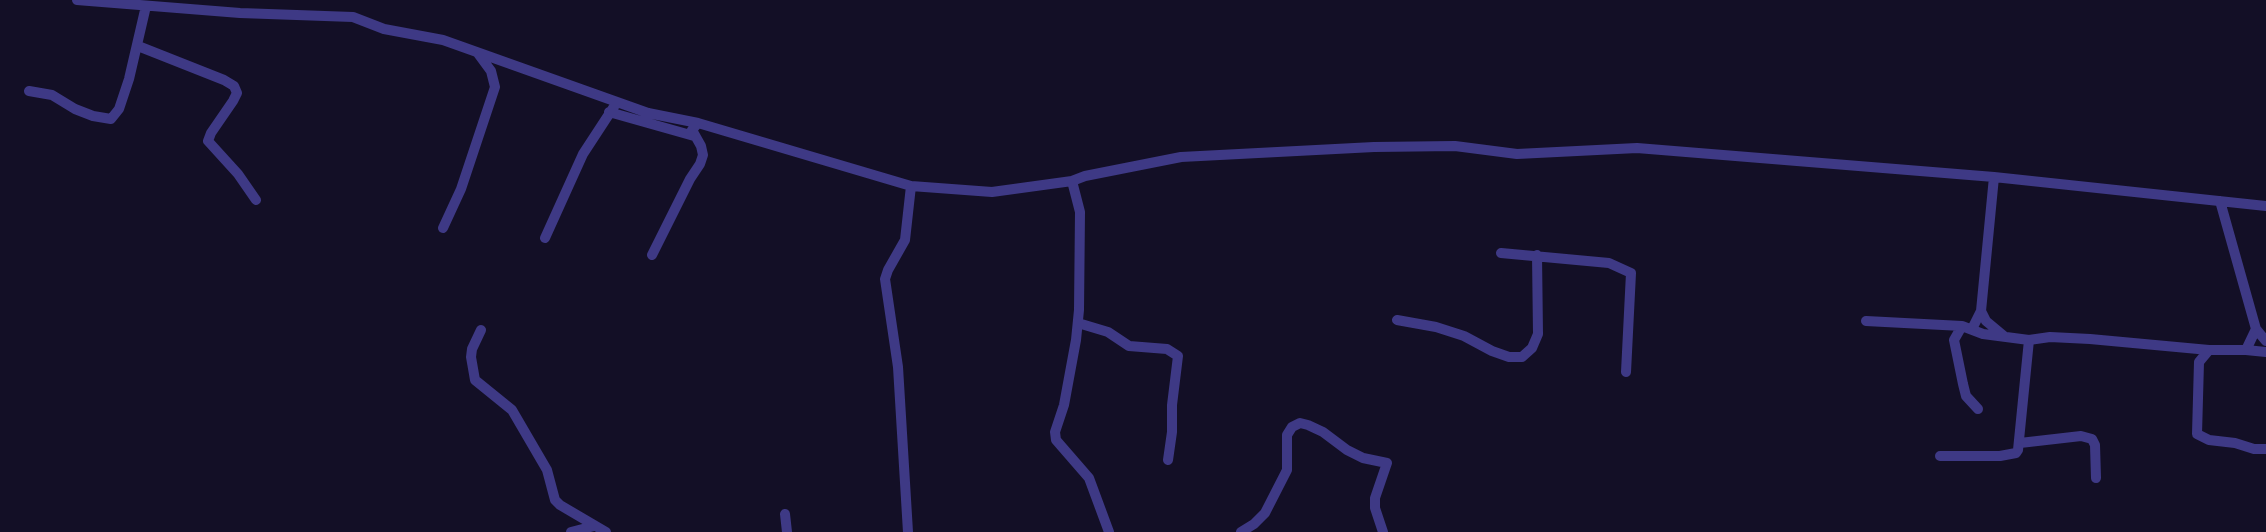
<!DOCTYPE html>
<html>
<head>
<meta charset="utf-8">
<style>
	body { margin:0 }
	canvas { display:block; background:#130f26 }
</style>
</head>
<body>
<canvas width="2266" height="532"></canvas>
<script>
const ctx = document.querySelector('canvas').getContext('2d');
ctx.lineJoin = 'round';
const shape = rows => new Path2D(rows.map(r => 'M' + r).join(''));
function stroke(path, color, width, dash) { ctx.strokeStyle = color; ctx.lineWidth = width; ctx.lineCap = dash ? 'butt' : 'round'; ctx.setLineDash(dash || []); ctx.stroke(path); }
stroke(shape([
	[77,0,240,13,353,17,384,29,443,40,648,113,698,123,911,186,992,192,1072,181,1085,176,1181,157,1374,147,1455,146,1517,154,1637,148,1994,177,2266,206],
	[138,46,224,80,234,86,237,93,233,101,211,133,208,141,238,174,256,200],
	[29,91,52,95,75,109,93,116,111,119,119,109,129,79,146,6],
	[609,112,694,136],
	[1072,181,1080,212,1079,310,1076,340,1064,405,1055,432,1056,440,1089,478,1109,532],
	[2220,201,2256,329,2266,341],
	[443,228,461,189,495,87,491,71,477,52],
	[545,238,583,154,617,102],
	[1501,253,1609,263,1631,273,1626,372],
	[652,255,690,179,700,164,703,155,701,146,692,130,698,123],
	[1981,311,1986,321,2004,336],
	[1397,320,1436,327,1464,336,1492,351,1509,357,1522,357,1532,348,1538,334,1537,255],
	[1866,321,1962,326,1983,334,2029,340,2050,337,2090,339,2209,350,2246,350,2266,352],
	[1078,323,1108,332,1129,346,1167,349,1178,356,1172,405,1172,432,1168,460],
	[1962,326,1954,340,1963,384,1966,396,1978,409],
	[1972,329,1981,311,1994,177],
	[481,330,472,349,471,357,475,380,512,410,547,470,555,500,560,505,606,532],
	[2209,350,2199,362,2197,434,2209,440,2235,443,2254,449,2266,449],
	[2246,350,2256,329],
	[2020,443,2081,436,2092,439,2095,445,2096,478],
	[1940,456,2000,456,2016,453,2018,450,2029,340],
	[785,514,787,532],
	[571,532,594,526],
	[908,532,898,367,885,279,888,270,905,240,911,186],
	[1241,532,1254,524,1265,513,1287,470,1287,435,1292,427,1300,423,1308,425,1323,432,1347,450,1363,458,1387,463,1375,498,1375,508,1383,532]
]), '#3e3985', 10);
</script>
</body>
</html>
